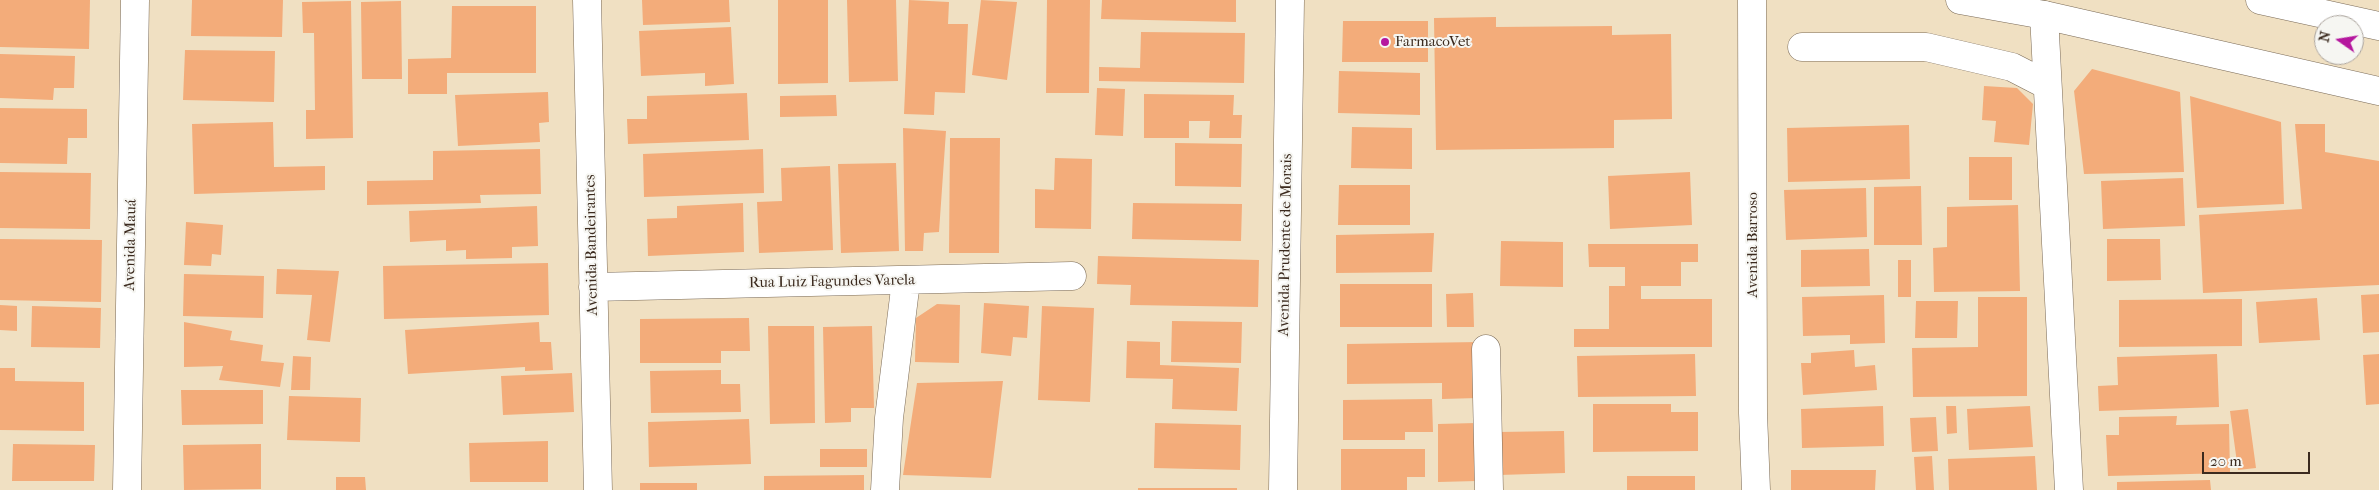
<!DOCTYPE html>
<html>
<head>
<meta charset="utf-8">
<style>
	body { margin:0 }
	#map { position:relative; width:2379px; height:490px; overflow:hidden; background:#f0e0c2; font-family:"IM FELL French Canon",serif }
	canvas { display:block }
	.north { position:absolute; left:2314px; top:15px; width:50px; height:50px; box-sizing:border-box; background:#f6f6f2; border:1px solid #aba49d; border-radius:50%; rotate:283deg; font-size:14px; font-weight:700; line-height:20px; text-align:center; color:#3b2a1e }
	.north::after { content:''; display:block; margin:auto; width:18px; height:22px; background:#b5179e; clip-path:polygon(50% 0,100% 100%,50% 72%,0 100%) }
	.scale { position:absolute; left:2202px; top:452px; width:108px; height:22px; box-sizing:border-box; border:2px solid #3b2a1e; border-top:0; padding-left:6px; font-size:15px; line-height:18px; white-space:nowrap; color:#3b2a1e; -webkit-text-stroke:4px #f6f6f2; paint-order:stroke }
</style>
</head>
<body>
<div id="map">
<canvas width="2379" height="490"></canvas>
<div class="north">N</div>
<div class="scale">20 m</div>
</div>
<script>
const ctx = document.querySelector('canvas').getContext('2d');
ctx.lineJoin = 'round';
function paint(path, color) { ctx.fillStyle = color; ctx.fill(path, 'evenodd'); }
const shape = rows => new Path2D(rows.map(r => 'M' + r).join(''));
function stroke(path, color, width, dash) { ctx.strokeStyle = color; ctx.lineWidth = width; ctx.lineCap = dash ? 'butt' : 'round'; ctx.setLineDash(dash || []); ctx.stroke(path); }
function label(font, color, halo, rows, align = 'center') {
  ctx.font = font + ' "IM FELL French Canon",serif'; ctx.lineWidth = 4; ctx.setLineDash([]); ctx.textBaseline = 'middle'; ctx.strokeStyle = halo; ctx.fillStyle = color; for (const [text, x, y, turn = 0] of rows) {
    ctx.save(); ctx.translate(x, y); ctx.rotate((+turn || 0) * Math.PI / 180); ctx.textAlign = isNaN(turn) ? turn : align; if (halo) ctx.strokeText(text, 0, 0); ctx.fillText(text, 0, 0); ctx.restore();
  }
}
paint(shape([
	[0,0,90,0,89,49,0,47],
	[192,0,283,0,282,37,191,36],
	[642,0,729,0,730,22,643,25],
	[778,0,828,0,828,83,778,84],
	[847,0,896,0,898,81,849,82],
	[909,0,949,2,948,24,968,24,965,93,935,92,934,115,904,114],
	[981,0,1017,2,1007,80,972,75],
	[1047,0,1090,0,1089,93,1046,93],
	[1102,0,1236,0,1236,22,1101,19],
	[351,1,353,138,306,139,306,110,315,110,314,33,303,33,302,2],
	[401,1,402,79,362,79,361,2],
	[452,6,536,6,536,73,447,73,447,94,408,94,408,59,451,58],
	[1496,17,1496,27,1612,26,1612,35,1671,34,1672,119,1614,120,1614,148,1436,150,1434,18],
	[1343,21,1428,21,1428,62,1342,62],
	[731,27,734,84,705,86,705,73,641,76,639,31],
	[1141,32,1245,33,1244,83,1099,81,1099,67,1140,68],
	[185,50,275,51,274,102,183,100],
	[0,54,75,56,74,88,54,88,53,100,0,98],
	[2092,69,2180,92,2184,172,2084,174,2074,91],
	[1339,71,1420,73,1420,115,1338,113],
	[1984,86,2017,88,2033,104,2029,145,1994,142,1996,121,1982,120],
	[1097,88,1125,89,1123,136,1095,135],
	[548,92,549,122,539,123,540,142,458,146,455,95],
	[747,93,749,140,628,144,627,119,647,119,647,96],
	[1144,94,1234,95,1233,115,1242,115,1241,138,1209,138,1210,121,1189,121,1189,138,1144,138],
	[836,95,837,116,780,117,780,96],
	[2190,96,2281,122,2284,204,2197,208],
	[0,108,87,109,87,138,68,138,67,164,0,163],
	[273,122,274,167,325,166,325,190,194,194,192,124],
	[2295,124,2325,124,2325,152,2379,161,2379,285,2203,293,2199,215,2302,209],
	[1909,125,1910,179,1788,182,1787,128],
	[1352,127,1412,128,1412,169,1351,168],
	[903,128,946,131,939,232,924,233,923,251,905,251],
	[950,138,1000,138,999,253,949,253],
	[1175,143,1242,144,1241,187,1175,186],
	[540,149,541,194,480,195,481,203,367,205,367,181,433,180,433,151],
	[763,149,764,193,644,197,643,154],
	[1969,157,2012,157,2012,200,1969,200],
	[1055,158,1092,159,1091,229,1035,228,1035,189,1054,190],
	[896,163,899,251,841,253,838,164],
	[830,166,833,250,759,253,757,202,782,201,781,168],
	[0,172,91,173,90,229,0,228],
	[1690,172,1692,225,1610,229,1608,176],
	[2183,178,2185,226,2103,229,2101,181],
	[1339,185,1410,185,1410,225,1338,225],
	[1921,186,1922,245,1874,245,1874,187],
	[1866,188,1867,237,1786,240,1784,190],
	[743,203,744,252,648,256,647,219,677,218,677,206],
	[1133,203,1242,204,1241,241,1132,239],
	[2018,205,2020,291,1934,292,1933,248,1947,247,1947,207],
	[537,206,538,246,512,247,512,258,466,259,466,250,446,251,446,240,410,242,409,211],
	[186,222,223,225,221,255,212,254,211,266,184,265],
	[1434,233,1432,272,1336,273,1336,235],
	[0,239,102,240,101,302,0,300],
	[2107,239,2160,239,2161,280,2107,281],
	[1501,241,1563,242,1563,287,1500,286],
	[1588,244,1698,244,1698,262,1681,262,1681,286,1641,286,1641,299,1712,299,1712,347,1574,347,1574,329,1609,329,1609,286,1625,286,1625,267,1589,267],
	[1869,249,1870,286,1801,287,1801,250],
	[1098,256,1259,260,1258,307,1130,305,1131,285,1097,284],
	[1898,260,1911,260,1911,297,1898,297],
	[548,263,549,315,384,319,383,266],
	[277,269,339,271,330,342,307,340,312,295,276,294],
	[184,274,264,276,263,318,183,316],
	[1340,284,1432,284,1432,327,1340,327],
	[1473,293,1474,327,1447,327,1446,294],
	[2379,294,2379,332,2363,333,2361,295],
	[1884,295,1885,343,1850,344,1850,335,1803,336,1802,297],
	[1978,297,2027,297,2027,396,1913,397,1912,348,1978,347],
	[2317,298,2320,340,2259,343,2256,302],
	[2242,299,2242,346,2119,347,2119,300],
	[1916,301,1958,301,1957,338,1915,338],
	[984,303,1029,306,1027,338,1013,337,1011,356,981,353],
	[937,304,960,305,959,363,915,362,916,318],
	[0,305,17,306,17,331,0,330],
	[32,306,101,308,100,348,31,347],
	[1042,306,1094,308,1090,402,1038,400],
	[749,318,750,351,721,351,721,363,640,363,640,319],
	[1172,321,1242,322,1241,363,1171,362],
	[184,322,232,331,230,340,263,345,261,361,284,363,280,387,219,380,223,366,184,367],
	[539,322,540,342,551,342,553,370,525,371,525,367,408,374,405,330],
	[768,326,814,326,815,423,770,424],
	[872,326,874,408,851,408,851,422,825,423,823,327],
	[1127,341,1160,342,1160,365,1239,368,1237,411,1172,409,1173,379,1126,378],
	[1479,342,1478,398,1442,399,1442,383,1347,384,1347,344],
	[1854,350,1855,367,1875,365,1877,390,1803,395,1801,363,1811,363,1811,353],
	[1695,354,1696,396,1578,397,1577,356],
	[2217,354,2219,407,2099,411,2098,386,2118,385,2117,357],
	[2379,354,2379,404,2366,405,2363,355],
	[293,356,311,357,310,390,291,390],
	[0,368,15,368,15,381,84,382,84,431,0,430],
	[721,370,721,384,740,384,741,412,651,413,650,371],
	[572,373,574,412,503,415,501,376],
	[1003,381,991,478,903,475,917,383],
	[181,390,263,390,263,424,182,425],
	[289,396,361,398,360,442,287,440],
	[1432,399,1433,432,1405,432,1405,440,1343,440,1343,400],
	[1593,404,1671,404,1671,412,1698,412,1698,451,1593,452],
	[1883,406,1884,446,1802,448,1801,409],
	[1946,406,1956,406,1957,433,1947,434],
	[2030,406,2033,447,1969,450,1967,409],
	[2248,409,2256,468,2238,470,2230,411],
	[2177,416,2176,425,2229,424,2230,473,2108,476,2106,435,2119,435,2119,417],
	[1936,417,1938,451,1912,452,1910,418],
	[749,419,751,464,649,467,648,422],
	[1155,423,1241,425,1240,470,1154,468],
	[1476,423,1477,481,1438,482,1438,424],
	[1564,431,1565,473,1499,475,1498,432],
	[548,441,548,482,470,482,469,443],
	[13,444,95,445,94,481,12,481],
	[261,444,261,489,184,490,183,445],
	[820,449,867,449,867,467,820,467],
	[1341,449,1425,449,1425,477,1407,477,1407,490,1341,490],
	[1932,456,1934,490,1916,490,1914,457],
	[2035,456,2037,490,1949,490,1948,459],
	[1791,470,1876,470,1875,490,1791,490],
	[864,475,864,490,764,490,764,476],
	[1627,476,1695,476,1695,490,1627,490],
	[336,477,365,477,366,490,336,490],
	[2210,480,2211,490,2117,490,2117,482],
	[640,483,697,483,697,490,640,490],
	[1138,488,1237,488,1237,490,1138,490]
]), '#f3ac7a');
const minor = shape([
	[587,0,598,490],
	[1752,0,1753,413,1756,490],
	[2044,15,2069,490],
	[1802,47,1926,47,2012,67,2047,85],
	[593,287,1072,276],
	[1486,349,1489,490],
	[127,490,135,0],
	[885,490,889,418,906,281],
	[1283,490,1290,0]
]);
const major = shape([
	[1960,0,2044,15,2379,91],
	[2260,0,2379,26]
]);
stroke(minor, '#7a6a57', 29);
stroke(major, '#7a6a57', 29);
stroke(minor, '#fff', 28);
stroke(major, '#fff', 28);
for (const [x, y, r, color] of [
	[1385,42,5,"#b5179e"]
]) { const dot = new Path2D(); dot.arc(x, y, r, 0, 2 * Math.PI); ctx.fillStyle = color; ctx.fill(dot); stroke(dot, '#f6f6f2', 2); }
label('15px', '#3b2a1e', '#f6f6f2', [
	["FarmacoVet",1395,42]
], 'left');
label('15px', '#3b2a1e', '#f6f6f2', [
	["Avenida Mauá",131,245,-89],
	["Avenida Bandeirantes",592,245,-91],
	["Avenida Prudente de Morais",1286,245,-89],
	["Avenida Barroso",1753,245,-90],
	["Rua Luiz Fagundes Varela",832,282,-1]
]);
</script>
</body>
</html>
